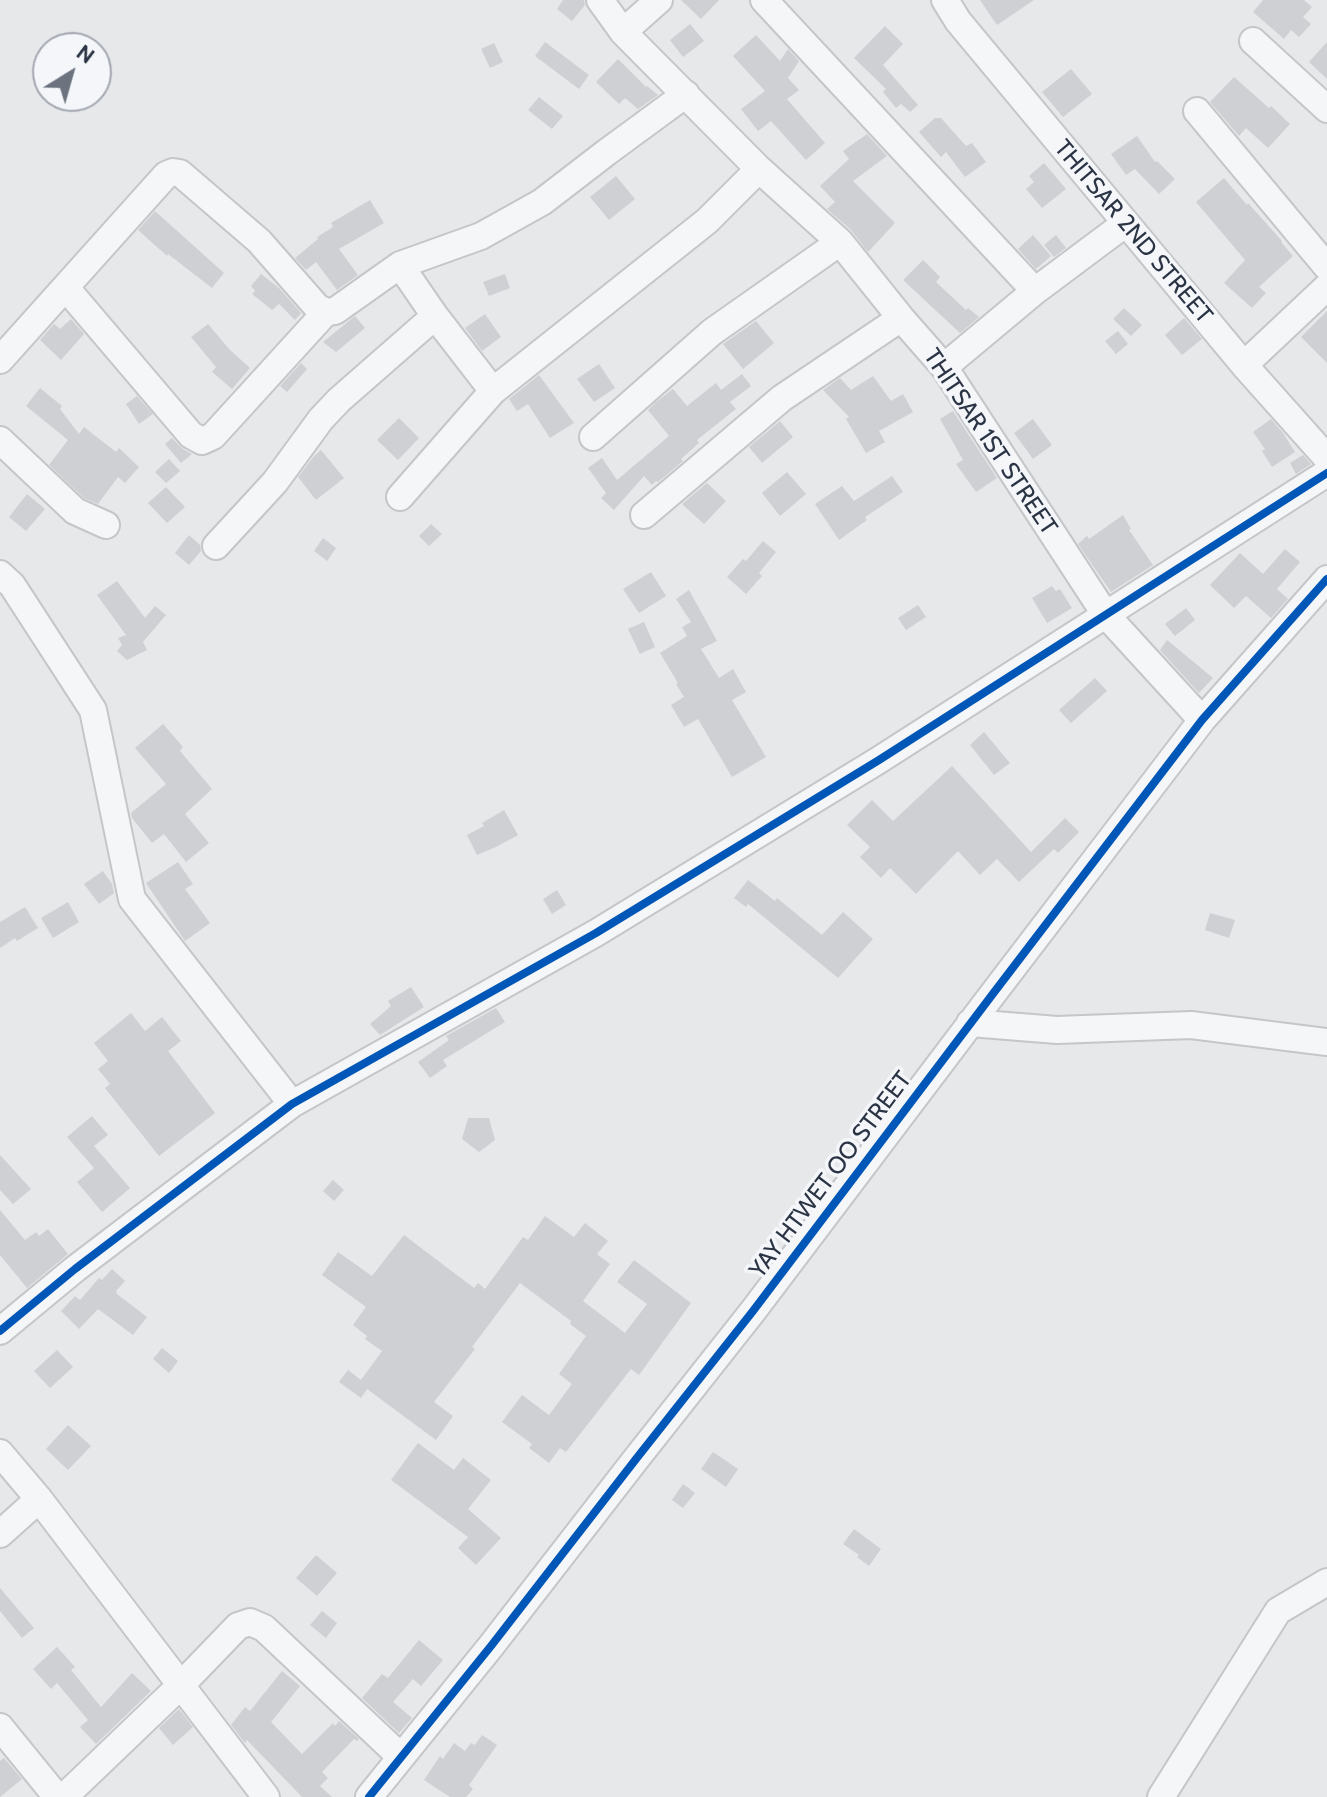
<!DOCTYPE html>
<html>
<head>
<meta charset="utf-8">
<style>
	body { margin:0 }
	#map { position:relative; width:1327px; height:1797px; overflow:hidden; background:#e6e8ea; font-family:Cabin,sans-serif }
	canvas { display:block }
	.north { position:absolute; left:32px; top:32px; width:80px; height:80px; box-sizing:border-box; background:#f4f6f9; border:2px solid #a4a8b1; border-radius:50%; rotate:37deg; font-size:22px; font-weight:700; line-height:32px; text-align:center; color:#2b3445 }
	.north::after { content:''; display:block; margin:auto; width:28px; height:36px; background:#6c737f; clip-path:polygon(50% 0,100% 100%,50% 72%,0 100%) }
</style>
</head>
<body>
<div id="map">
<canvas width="1327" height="1797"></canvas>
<div class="north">N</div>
</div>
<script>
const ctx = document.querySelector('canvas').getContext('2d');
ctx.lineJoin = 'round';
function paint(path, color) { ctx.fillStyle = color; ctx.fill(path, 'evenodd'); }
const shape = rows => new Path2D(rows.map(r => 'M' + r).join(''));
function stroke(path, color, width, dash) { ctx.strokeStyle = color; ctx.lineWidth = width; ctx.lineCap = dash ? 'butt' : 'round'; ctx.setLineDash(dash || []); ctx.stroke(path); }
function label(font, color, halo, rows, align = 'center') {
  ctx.font = font + ' Cabin,sans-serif'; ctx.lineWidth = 7; ctx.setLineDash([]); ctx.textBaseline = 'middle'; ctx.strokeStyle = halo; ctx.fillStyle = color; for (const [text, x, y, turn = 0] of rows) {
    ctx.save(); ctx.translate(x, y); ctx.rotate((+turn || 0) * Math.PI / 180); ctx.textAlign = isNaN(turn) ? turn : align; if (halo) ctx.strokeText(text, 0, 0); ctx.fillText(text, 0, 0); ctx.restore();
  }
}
paint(shape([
	[563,0,584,0,585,5,572,21,557,9],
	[681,0,719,0,701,19],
	[980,0,1034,0,997,25],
	[1263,0,1304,0,1312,7,1303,17,1311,24,1299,37,1291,30,1284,39,1253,12],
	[690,24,704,41,683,57,670,40],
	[885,26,903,44,883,65,918,105,910,112,901,104,896,108,883,92,886,89,854,58],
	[756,35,780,61,788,49,799,61,788,78,799,90,787,99,825,143,806,160,771,121,758,131,741,109,765,91,733,56],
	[545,42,589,75,579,89,535,56],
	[1327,42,1327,79,1309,62],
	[494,43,503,62,490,68,481,49],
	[618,59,646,87,647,86,658,95,638,109,625,98,619,104,596,82],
	[1071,69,1092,94,1063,117,1042,92],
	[1234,77,1269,108,1271,106,1290,124,1268,148,1246,128,1239,136,1210,102],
	[539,97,563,116,552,129,528,110],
	[935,118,941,118,966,146,972,143,986,162,965,177,946,152,941,157,919,132],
	[867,134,887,156,853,181,895,223,868,252,851,230,827,209,835,202,820,186,849,159,843,151],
	[1137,136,1155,162,1157,161,1175,179,1159,194,1135,169,1126,175,1111,154],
	[1044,163,1066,189,1042,208,1026,189,1034,182,1029,176],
	[616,176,635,199,609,220,590,197],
	[1224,178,1247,205,1248,203,1282,241,1281,242,1293,256,1259,287,1266,293,1252,308,1224,283,1245,260,1196,202],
	[370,200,384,223,339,249,358,275,337,290,316,262,306,270,295,258,318,239,317,237,333,227,331,223],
	[155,211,224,273,212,288,168,254,167,256,138,230],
	[1033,235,1051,256,1036,269,1018,249],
	[1056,235,1066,248,1054,257,1044,245],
	[923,260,940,277,936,282,966,310,968,308,979,317,960,333,903,280],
	[261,274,279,288,301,313,295,320,279,304,272,310,252,294,255,291,251,286],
	[505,274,510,288,489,296,483,282],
	[1124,308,1142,325,1131,336,1113,319],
	[1327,311,1327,363,1301,337],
	[485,314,501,337,482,351,465,328],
	[355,316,365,328,336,352,323,342],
	[1184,318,1202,339,1182,355,1165,335],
	[71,319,84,334,61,360,40,340,54,324,60,329],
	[756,321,774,343,743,369,723,344],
	[208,324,229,349,250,368,232,389,212,372,216,367,191,337],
	[1118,331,1128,344,1116,354,1105,341],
	[301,363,307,369,287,392,280,386],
	[599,364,615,388,594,402,577,379],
	[742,374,751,386,730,402,736,409,697,440,699,443,681,459,683,461,658,482,656,481,652,485,644,476,614,510,601,498,606,493,588,468,602,458,617,480,669,436,648,410,656,402,673,389,687,406,716,383,721,390],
	[539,375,574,423,550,438,528,404,517,411,509,399],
	[873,376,891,401,903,394,913,412,879,431,885,442,866,453,846,419,849,417,823,390,840,378,851,390],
	[40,388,62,406,60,409,79,434,84,427,116,452,119,448,139,467,125,483,118,477,98,504,84,498,49,465,68,440,26,406],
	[137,396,153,414,139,424,126,404],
	[953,411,997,478,976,492,956,464,963,460,940,419],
	[399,418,419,438,398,460,377,440],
	[1033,419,1052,445,1033,459,1014,433],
	[1271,419,1283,433,1295,452,1272,467,1262,451,1265,449,1253,432],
	[780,421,793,437,762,463,749,447],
	[172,438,183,449,192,454,181,463,165,444],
	[321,450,344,478,316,500,298,477,314,456],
	[1303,455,1311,464,1296,474,1290,463],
	[169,459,180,471,166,483,155,472],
	[787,472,806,494,780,516,762,493],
	[892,476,903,492,865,517,867,520,839,540,815,504,842,486,854,501],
	[707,483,726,501,704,524,682,504],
	[166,487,185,507,167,523,148,503],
	[27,494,45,509,26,531,9,517],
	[1123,515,1131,529,1129,530,1153,565,1111,592,1078,544,1087,536,1089,539],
	[431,524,442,534,429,546,419,536],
	[189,535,200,545,201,551,189,565,175,553],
	[323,538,336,548,327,561,314,551],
	[763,541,776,552,759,573,762,576,746,594,727,577,743,559,746,561],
	[1285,549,1300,562,1277,589,1288,599,1271,618,1246,596,1234,608,1210,585,1240,553,1263,574],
	[651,572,666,596,639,613,623,589],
	[117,581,145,618,155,606,166,615,143,642,147,650,127,660,117,651,122,645,118,638,126,635,97,595],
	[1052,586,1056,591,1060,589,1072,608,1047,623,1032,598],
	[689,590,717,641,701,649,719,678,733,669,746,692,732,700,766,757,732,777,698,719,684,727,671,705,684,697,676,684,678,683,660,653,687,636,682,627,691,622,676,599],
	[918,605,926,617,906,630,898,618],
	[1186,608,1195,620,1175,636,1165,624],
	[644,622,655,647,640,654,628,629],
	[1167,640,1213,678,1199,693,1160,650],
	[1095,678,1107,691,1071,723,1059,710],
	[163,724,183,747,180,751,212,789,185,814,209,843,186,862,164,834,152,843,132,818,131,813,166,784,135,748],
	[984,732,1010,763,994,775,970,745],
	[952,766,1031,852,1065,818,1079,832,1058,853,1054,849,1019,882,997,859,980,875,958,851,916,894,890,868,881,878,860,857,870,847,847,825,872,800,893,821],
	[504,810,518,835,496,847,477,855,467,835,484,826,482,823],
	[178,862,193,884,185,889,210,923,185,941,146,883],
	[103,871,112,884,114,893,99,904,84,884],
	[748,880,775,901,777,898,822,935,843,912,873,939,838,978,748,904,746,907,734,898],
	[557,890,566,905,552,914,543,899],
	[68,902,79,922,53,938,41,918],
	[25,907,38,928,17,941,15,938,0,948,0,922],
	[1210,913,1235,920,1229,938,1205,930],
	[411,987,424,1007,380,1035,370,1024,391,1006,388,1001],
	[496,1008,505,1022,443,1060,447,1066,430,1078,418,1062,449,1040,446,1036],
	[131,1013,145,1031,162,1017,181,1041,168,1051,215,1113,159,1156,105,1088,110,1084,98,1069,108,1061,94,1043],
	[92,1116,108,1135,94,1146,130,1188,102,1212,77,1182,94,1168,67,1137],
	[468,1118,489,1118,495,1140,479,1152,462,1139],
	[0,1155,31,1189,13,1204,0,1190],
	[333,1180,344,1190,334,1201,323,1191],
	[0,1210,25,1240,36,1232,39,1236,48,1229,68,1254,27,1288,0,1255],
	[545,1216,574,1237,585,1223,608,1241,597,1254,610,1264,583,1301,625,1333,647,1304,617,1282,634,1260,691,1303,639,1375,631,1369,566,1452,560,1448,549,1463,529,1448,532,1444,502,1422,522,1395,549,1415,572,1384,559,1374,586,1336,570,1324,571,1321,520,1283,472,1347,475,1349,434,1402,453,1416,436,1440,367,1389,361,1398,339,1382,348,1370,361,1380,382,1351,365,1339,367,1336,353,1325,366,1307,322,1275,338,1252,372,1276,404,1235,474,1288,478,1283,485,1289,523,1237,528,1240],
	[112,1269,125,1281,116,1291,117,1294,147,1317,133,1335,98,1309,79,1329,61,1311,75,1296,80,1300,99,1278,102,1280],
	[162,1348,178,1361,169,1373,153,1359],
	[57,1350,73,1367,50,1388,34,1371],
	[68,1425,91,1446,68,1470,46,1449],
	[418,1443,454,1470,463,1458,491,1480,468,1509,501,1538,476,1565,458,1548,468,1537,391,1480],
	[713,1452,738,1469,726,1487,701,1469],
	[683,1484,695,1493,683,1508,672,1500],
	[854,1529,881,1549,869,1566,857,1557,859,1555,843,1544],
	[316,1555,337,1573,317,1596,296,1578],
	[0,1588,34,1628,22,1638,0,1611],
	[322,1611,337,1623,326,1638,310,1625],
	[419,1640,443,1660,421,1686,413,1679,393,1702,412,1718,399,1733,362,1698,382,1674,388,1678],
	[57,1647,75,1667,71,1670,101,1707,132,1673,151,1691,96,1744,80,1727,88,1720,57,1683,51,1689,33,1669],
	[282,1671,300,1686,271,1722,302,1754,333,1723,335,1726,339,1721,359,1739,357,1741,354,1739,322,1772,328,1778,320,1786,332,1797,302,1797,247,1740,245,1743,231,1725,245,1707,250,1711],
	[179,1709,193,1727,173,1745,159,1728],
	[482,1735,497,1745,469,1785,473,1789,466,1797,450,1797,424,1780,440,1756,443,1759,454,1743,465,1751,471,1743,475,1745],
	[4,1758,22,1779,0,1797,0,1761]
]), '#ced0d3');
const minor = shape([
	[600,0,623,32,759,169,840,242,901,318,944,367,1105,614,1202,720],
	[764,0,1035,291],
	[945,0,958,21,1126,223,1244,365,1327,458],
	[623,32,659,0],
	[1253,41,1327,109],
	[1197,111,1327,267],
	[400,265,435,316,493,391],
	[66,288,191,435,202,441,213,436,326,312],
	[0,360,166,175,173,172,180,173,259,241,317,307,326,312,335,311,400,265,481,236,542,202,607,152,686,94],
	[1244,365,1327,287],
	[944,367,1035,291,1126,223],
	[593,437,712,332,840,242],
	[0,440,75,511,106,525],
	[400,497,493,391,707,221,759,169],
	[644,515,782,398,901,318],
	[216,546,275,482,321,419,339,400,435,316],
	[0,574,12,585,93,710,132,899,292,1104],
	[970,1023,1057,1030,1191,1025,1327,1042],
	[0,1331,75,1269,292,1104,596,933,879,760,1327,473],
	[0,1453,39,1499,266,1797],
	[0,1534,39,1499],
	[0,1727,57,1797],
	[64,1797,181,1685,238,1626,250,1622,264,1628,401,1757],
	[369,1797,491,1646,636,1459,753,1311,992,995,1202,720,1327,579],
	[1161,1797,1278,1611,1327,1582]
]);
stroke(minor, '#c4c6c8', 30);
stroke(minor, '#f5f6f7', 26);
stroke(shape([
	[0,1331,75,1269,292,1104,596,933,879,760,1327,473],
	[369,1797,491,1646,636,1459,753,1311,992,995,1202,720,1327,579]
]), '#0057b8', 8);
label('24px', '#2b3445', '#f4f6f9', [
	["THITSAR 2ND STREET",1133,232,50],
	["THITSAR 1ST STREET",990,442,56],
	["YAY HTWET OO STREET",831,1175,-53]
]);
</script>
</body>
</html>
